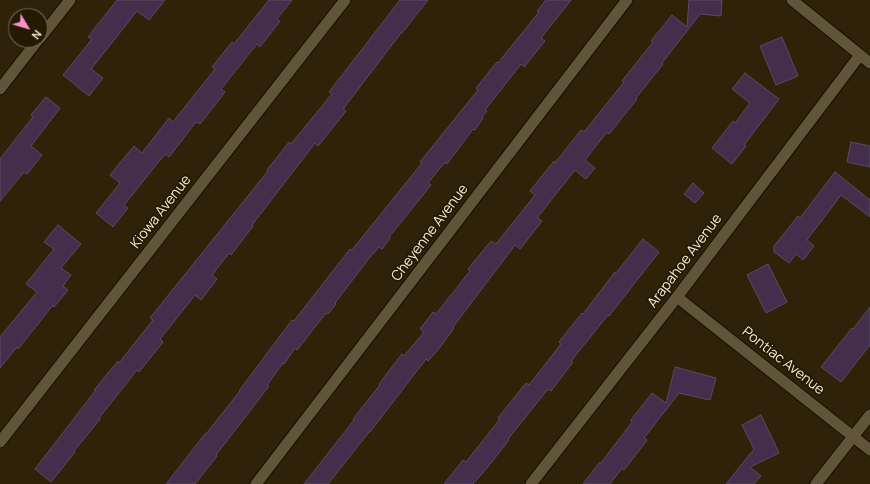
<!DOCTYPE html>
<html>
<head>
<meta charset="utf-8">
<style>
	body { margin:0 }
	#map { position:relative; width:870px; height:484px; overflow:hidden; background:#2e2308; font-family:Manrope,sans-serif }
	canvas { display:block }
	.north { position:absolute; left:8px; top:8px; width:40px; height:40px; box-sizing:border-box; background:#241901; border:1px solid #776e59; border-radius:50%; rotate:128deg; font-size:11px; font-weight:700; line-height:16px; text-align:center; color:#f4edde }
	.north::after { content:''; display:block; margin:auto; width:14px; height:18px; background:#f890cc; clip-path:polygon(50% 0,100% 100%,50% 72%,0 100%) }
</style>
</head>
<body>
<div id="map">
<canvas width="870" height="484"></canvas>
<div class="north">N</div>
</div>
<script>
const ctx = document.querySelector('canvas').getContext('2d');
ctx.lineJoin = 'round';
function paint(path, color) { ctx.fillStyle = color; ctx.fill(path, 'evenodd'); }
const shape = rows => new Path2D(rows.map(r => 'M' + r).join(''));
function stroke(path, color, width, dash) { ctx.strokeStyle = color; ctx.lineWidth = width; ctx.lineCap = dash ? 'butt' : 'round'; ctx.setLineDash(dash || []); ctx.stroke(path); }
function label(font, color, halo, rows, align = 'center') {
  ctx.font = font + ' Manrope,sans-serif'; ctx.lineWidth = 3.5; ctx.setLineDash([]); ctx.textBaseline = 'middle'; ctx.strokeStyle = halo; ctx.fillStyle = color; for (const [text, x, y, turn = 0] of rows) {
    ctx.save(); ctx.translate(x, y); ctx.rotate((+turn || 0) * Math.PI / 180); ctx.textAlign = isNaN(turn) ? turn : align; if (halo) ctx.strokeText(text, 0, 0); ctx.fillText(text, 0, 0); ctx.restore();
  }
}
const building = shape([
	[117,0,165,0,149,20,137,11,91,69,103,78,89,96,63,75,92,39,88,37,117,0],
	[269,0,292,0,277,19,280,21,260,47,257,44,221,89,225,92,200,124,196,122,169,157,165,154,124,205,128,208,113,227,96,213,120,183,110,175,134,146,142,153,169,118,173,122,215,69,212,67,232,42,234,44,269,0],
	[400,0,428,0,402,33,401,33,343,109,346,111,318,146,315,143,252,225,253,226,231,255,229,253,212,275,217,279,201,300,195,295,160,339,163,342,139,372,137,370,99,418,100,419,74,451,75,452,51,482,35,469,96,390,94,390,118,361,119,363,153,320,150,318,235,212,268,171,267,170,289,142,291,144,332,94,329,92,400,0],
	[546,0,571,0,541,38,545,41,524,67,521,64,485,110,487,111,482,117,483,118,475,130,473,129,447,164,445,162,428,183,431,185,389,237,390,238,382,249,379,247,374,253,373,253,335,303,336,304,328,314,326,313,297,350,295,348,284,364,283,363,267,385,269,386,216,455,217,456,195,484,166,484,205,434,206,434,240,391,239,391,292,320,294,321,350,249,352,250,422,163,420,162,478,90,476,88,497,62,498,63,539,12,537,11,546,0],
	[689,0,722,0,721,16,700,14,662,63,663,64,636,98,637,99,609,134,607,132,585,160,595,168,586,179,575,170,537,218,542,221,520,249,515,245,453,327,454,328,438,350,428,361,426,359,370,432,369,432,328,484,304,484,354,420,353,419,380,385,379,384,402,354,404,356,424,332,420,329,433,312,436,314,470,271,468,269,491,241,496,244,535,195,530,191,554,161,555,163,581,130,584,132,624,82,622,81,653,42,651,41,672,15,687,27,689,0],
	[782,37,798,76,776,85,760,46,782,37],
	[745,73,779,99,744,145,746,146,732,164,712,148,733,121,735,123,750,103,732,89,745,73],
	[46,97,60,108,31,146,42,155,27,174,24,172,0,201,0,159,33,117,31,115,46,97],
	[851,142,870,146,870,167,847,162,851,142],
	[835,172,870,200,870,217,841,195,807,240,814,246,803,260,796,254,789,263,774,252,774,246,798,216,800,218,835,172],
	[693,183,704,193,695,203,684,194,693,183],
	[58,225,81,244,61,268,71,275,63,286,68,290,54,307,53,305,18,349,17,347,0,368,0,337,37,292,26,284,54,249,44,242,58,225],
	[643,239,659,252,609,316,608,315,571,361,573,362,551,391,548,389,508,439,509,440,487,468,473,484,444,484,463,460,466,462,500,419,498,418,526,383,529,385,561,344,559,342,582,313,583,314,615,272,616,273,643,239],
	[768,264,787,302,766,313,747,275,768,264],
	[870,307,870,345,841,382,821,367,852,328,853,329,870,307],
	[675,367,716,378,710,400,679,393,644,438,647,440,624,470,622,468,610,484,583,484,600,462,601,463,632,422,631,420,652,393,666,403,675,367],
	[761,415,779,453,750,467,761,476,754,484,726,484,754,449,742,425,761,415]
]);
paint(building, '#442e4b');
stroke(building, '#5b4a61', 1);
const minor = shape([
	[792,0,870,63],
	[40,38,70,0],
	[0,89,38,40],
	[677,297,870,450],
	[0,442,345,0],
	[256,484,627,0],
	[531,484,677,297,860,55]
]);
const tertiary = shape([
	[816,484,870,415]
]);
stroke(minor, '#160c00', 13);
stroke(tertiary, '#160c00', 13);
stroke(minor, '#605439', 11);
stroke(tertiary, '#605439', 11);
label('14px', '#f4edde', '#241901', [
	["Kiowa Avenue",161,212,-52],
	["Cheyenne Avenue",430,233,-53],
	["Arapahoe Avenue",685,261,-53],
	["Pontiac Avenue",783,361,38]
]);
</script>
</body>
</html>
